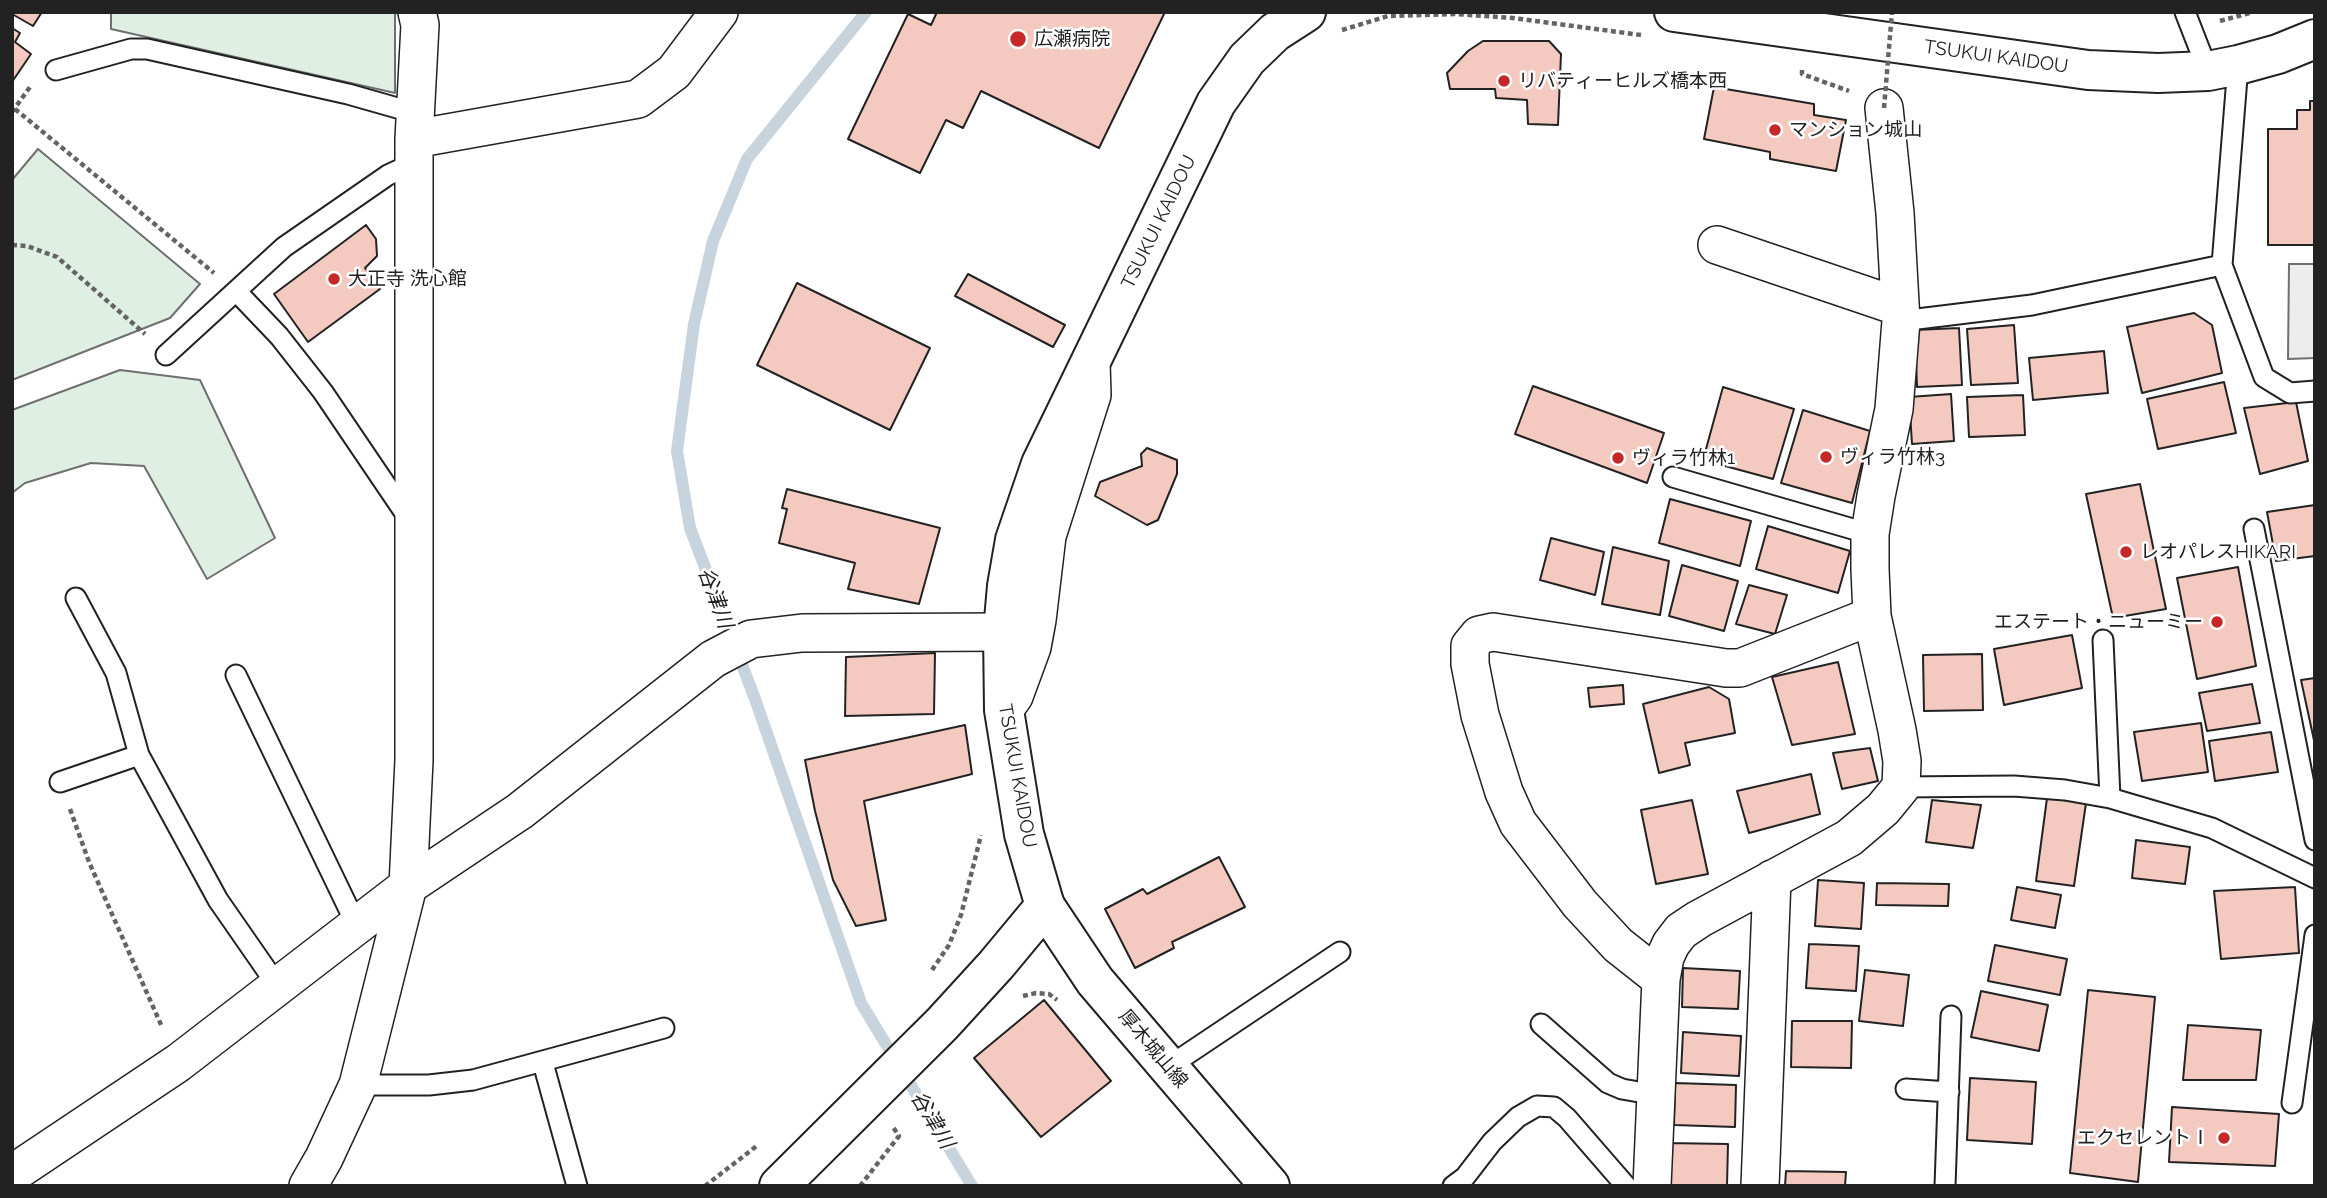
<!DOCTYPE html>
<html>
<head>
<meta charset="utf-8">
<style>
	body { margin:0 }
	#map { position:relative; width:2327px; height:1198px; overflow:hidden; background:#fff; font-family:Raleway,sans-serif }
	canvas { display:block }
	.frame { position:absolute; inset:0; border:14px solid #222; pointer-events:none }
</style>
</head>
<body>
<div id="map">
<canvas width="2327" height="1198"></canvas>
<div class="frame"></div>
</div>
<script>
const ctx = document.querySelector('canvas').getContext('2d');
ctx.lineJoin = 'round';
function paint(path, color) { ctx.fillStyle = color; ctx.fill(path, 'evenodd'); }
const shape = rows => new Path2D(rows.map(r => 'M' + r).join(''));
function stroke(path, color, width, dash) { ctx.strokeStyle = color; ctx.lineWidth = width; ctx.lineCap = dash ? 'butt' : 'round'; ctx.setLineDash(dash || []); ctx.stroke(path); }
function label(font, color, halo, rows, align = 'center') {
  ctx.font = font + ' Raleway,"Noto Sans JP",sans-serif'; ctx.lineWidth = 5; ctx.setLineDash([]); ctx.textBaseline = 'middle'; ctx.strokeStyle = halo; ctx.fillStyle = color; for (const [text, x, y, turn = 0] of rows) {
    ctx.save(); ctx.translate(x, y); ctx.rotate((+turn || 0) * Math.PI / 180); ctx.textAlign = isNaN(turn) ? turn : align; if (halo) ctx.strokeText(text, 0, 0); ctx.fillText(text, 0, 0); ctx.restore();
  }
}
const green = shape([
	[111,12,395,12,395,93,111,29,111,12],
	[38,149,200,284,170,318,12,380,12,180,38,149],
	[120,370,200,380,275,538,207,579,144,466,91,463,25,483,12,493,12,410,120,370]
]);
paint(green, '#e0efe3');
stroke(green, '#6f6f6f', 2);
const parking = shape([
	[2289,264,2315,264,2315,358,2288,359,2289,264]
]);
paint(parking, '#ededed');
stroke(parking, '#6f6f6f', 2);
stroke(shape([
	[866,12,747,159,713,241,694,324,677,451,690,528,755,699,861,1003,972,1186]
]), '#c7d3dd', 12);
const building = shape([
	[12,12,42,12,33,26,12,14,12,12],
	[937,12,1165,12,1099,148,981,91,963,128,946,120,920,173,848,139,908,14,931,25,937,12],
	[12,28,20,33,15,42,31,54,12,82,12,28],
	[1483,41,1549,41,1561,54,1558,125,1528,124,1527,100,1496,98,1495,89,1450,89,1447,73,1468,51,1483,41],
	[1714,87,1814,104,1814,115,1846,120,1836,171,1770,159,1770,152,1704,139,1714,87],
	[2310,101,2315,101,2315,245,2268,245,2268,129,2297,129,2297,110,2310,110,2310,101],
	[366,225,376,239,377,256,365,268,380,289,308,342,274,294,366,225],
	[968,274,1065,325,1053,347,955,296,968,274],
	[797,283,930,348,890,430,757,365,797,283],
	[2194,313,2212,325,2222,373,2142,393,2127,327,2194,313],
	[2014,325,2018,383,1971,385,1967,329,2014,325],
	[1959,328,1962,385,1917,387,1915,330,1959,328],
	[2104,351,2108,393,2033,400,2029,358,2104,351],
	[2224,382,2236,433,2158,449,2147,399,2224,382],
	[1533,386,1664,433,1647,483,1515,434,1533,386],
	[1723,387,1794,409,1773,479,1703,460,1723,387],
	[1951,394,1954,441,1912,444,1909,397,1951,394],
	[2023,395,2025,435,1969,437,1967,397,2023,395],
	[2296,402,2308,461,2260,474,2244,408,2296,402],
	[1803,410,1870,431,1852,503,1781,483,1803,410],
	[1147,448,1177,460,1177,474,1158,520,1147,525,1095,496,1100,482,1142,466,1141,454,1147,448],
	[2140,484,2166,609,2113,618,2086,494,2140,484],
	[787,489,940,528,919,604,848,589,855,563,779,543,787,509,782,508,787,489],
	[1670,499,1751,521,1740,566,1659,543,1670,499],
	[2315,505,2315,556,2276,561,2267,512,2315,505],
	[1768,526,1850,551,1838,593,1756,569,1768,526],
	[1551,538,1604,552,1595,595,1540,580,1551,538],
	[1613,547,1669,561,1660,615,1602,604,1613,547],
	[1682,565,1738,581,1724,631,1669,616,1682,565],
	[2238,567,2256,666,2197,679,2177,578,2238,567],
	[1749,585,1787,595,1775,634,1736,624,1749,585],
	[2072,635,2082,688,2004,705,1994,649,2072,635],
	[935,653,934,714,845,716,846,657,935,653],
	[1982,654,1983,710,1924,711,1923,655,1982,654],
	[1838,662,1855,734,1792,745,1772,677,1838,662],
	[2315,678,2315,745,2301,680,2315,678],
	[2252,684,2260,723,2207,731,2199,693,2252,684],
	[1623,685,1624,704,1590,707,1588,688,1623,685],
	[1709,687,1729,699,1735,733,1685,743,1690,765,1659,773,1643,704,1709,687],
	[2201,723,2208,772,2142,781,2134,732,2201,723],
	[965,725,972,774,864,801,886,920,856,926,833,880,815,811,805,760,965,725],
	[2271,732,2278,772,2215,781,2209,741,2271,732],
	[1870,748,1878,781,1842,789,1833,753,1870,748],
	[1811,774,1820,814,1749,833,1737,791,1811,774],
	[2047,798,2086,803,2074,886,2036,881,2047,798],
	[1692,800,1708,874,1656,884,1641,810,1692,800],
	[1932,800,1981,805,1973,848,1926,842,1932,800],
	[2136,840,2190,847,2185,884,2132,878,2136,840],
	[1219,857,1245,907,1172,942,1174,948,1135,968,1105,909,1143,889,1147,894,1219,857],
	[1818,880,1864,883,1861,929,1815,926,1818,880],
	[1877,883,1949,884,1948,906,1876,905,1877,883],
	[2017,887,2061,895,2055,928,2011,920,2017,887],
	[2295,887,2299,953,2221,959,2214,891,2295,887],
	[1809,944,1859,946,1856,991,1806,988,1809,944],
	[1995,945,2067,959,2060,995,1988,981,1995,945],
	[1683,968,1740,971,1738,1009,1682,1007,1683,968],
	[1865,970,1909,975,1903,1026,1859,1021,1865,970],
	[2088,990,2155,997,2138,1182,2070,1173,2088,990],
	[1981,991,2048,1005,2039,1051,1971,1037,1981,991],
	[1044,1000,1111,1081,1041,1137,974,1058,1044,1000],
	[1792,1021,1852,1021,1851,1068,1791,1067,1792,1021],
	[2188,1025,2261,1030,2256,1080,2183,1080,2188,1025],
	[1683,1032,1741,1036,1739,1076,1681,1073,1683,1032],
	[1970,1078,2036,1082,2032,1144,1967,1140,1970,1078],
	[1675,1083,1736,1085,1735,1127,1674,1125,1675,1083],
	[2172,1107,2279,1114,2275,1166,2169,1162,2172,1107],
	[1667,1143,1728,1144,1727,1186,1666,1186,1667,1143],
	[1786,1171,1846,1172,1845,1186,1785,1186,1786,1171]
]);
paint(building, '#f3c9c0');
stroke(building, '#222', 2);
const lane = shape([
	[2185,12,2208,71],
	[2238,65,2222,265,2264,377,2290,393,2315,391],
	[56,70,131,49,147,49,348,94,415,113],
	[237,292,279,336,323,392,409,519],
	[1901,321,2032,305,2222,265],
	[166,355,284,247,388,175,401,169,414,166],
	[1673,477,1870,534],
	[2254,529,2315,840],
	[76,598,116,673,139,755,218,900,277,985],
	[2103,640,2110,798],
	[236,675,357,926],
	[60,782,139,755],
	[1901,787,2014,786,2065,790,2110,798,2212,828,2315,878],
	[1541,1024,1608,1083,1622,1089,1656,1095],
	[543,1063,577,1186],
	[1168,1067,1340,952],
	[358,1085,429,1085,473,1080,664,1028],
	[1906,1089,1949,1092],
	[2292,1103,2315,935],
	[1453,1186,1465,1177,1492,1142,1518,1117,1537,1106,1554,1107,1567,1118,1626,1186],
	[1945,1186,1951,1016]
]);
const street = shape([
	[414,139,638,99,674,72,719,12],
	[1717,245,1900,307],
	[1004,710,1014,696,1032,647,1037,620,1047,536,1092,395,1091,362],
	[1661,979,1618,945,1580,904,1518,823,1504,792,1480,715,1470,664,1470,646,1479,635,1493,632,1726,668,1740,668,1872,616],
	[12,1174,178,1063,408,886,520,811,713,659,751,639,802,633,1003,632],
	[308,1186,324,1158,358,1085,408,886,414,760,414,139,420,25,417,12],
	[1652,1186,1661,979,1665,957,1671,944,1681,931,1699,919,1849,838,1883,809,1901,787,1902,761,1897,730,1872,616,1870,569,1870,534,1876,496,1894,409,1901,321,1895,213,1884,108],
	[1760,1186,1772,879]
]);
const secondary = shape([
	[1045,906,1095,981,1270,1186]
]);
const highway = shape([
	[1674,12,2088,70,2158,73,2208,71,2238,65,2278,54,2315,39],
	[779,1186,942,1024,996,965,1045,906,1024,834,1004,710,1003,632,1007,586,1015,540,1041,464,1216,103,1247,59,1275,32,1306,12]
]);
stroke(lane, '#222', 23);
stroke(street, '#222', 40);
stroke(secondary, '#222', 42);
stroke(highway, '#222', 42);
stroke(shape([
	[2220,21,2253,12],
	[1342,30,1388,16,1455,14,1513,18,1641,35],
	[1802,70,1802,74,1849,91],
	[15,109,214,273],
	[12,112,30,87],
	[12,164,12,165],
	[12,245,27,246,57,257,145,334],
	[70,809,89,862,162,1027],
	[932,970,949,945,961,915,981,835],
	[1023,996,1036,993,1049,994,1057,1000],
	[705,1186,758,1145],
	[860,1186,899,1136,893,1127]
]), '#646464', 4.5, [5, 3.5]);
stroke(lane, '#fff', 19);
stroke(street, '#fff', 37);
stroke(secondary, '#fff', 38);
stroke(highway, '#fff', 38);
stroke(shape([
	[1884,108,1892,12]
]), '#646464', 4.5, [5, 3.5]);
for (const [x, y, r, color] of [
	[1018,39,9,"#c62828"],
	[1504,81,7,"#c62828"],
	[1775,130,7,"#c62828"],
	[334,279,7,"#c62828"],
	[1826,457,7,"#c62828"],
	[1618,458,7,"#c62828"],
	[2126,552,7,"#c62828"],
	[2217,622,7,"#c62828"],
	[2224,1138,7,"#c62828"]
]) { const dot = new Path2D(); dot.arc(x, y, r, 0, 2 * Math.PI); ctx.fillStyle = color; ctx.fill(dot); stroke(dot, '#fff', 2.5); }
label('19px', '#222', '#fff', [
	["広瀬病院",1034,39],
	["リバティーヒルズ橋本西",1518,81],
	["マンション城山",1789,130],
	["大正寺 洗心館",348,279],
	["ヴィラ竹林3",1840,457],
	["ヴィラ竹林1",1632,458],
	["レオパレスHIKARI",2140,552],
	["エステート・ニューミー",2203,622,"right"],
	["エクセレントⅠ",2210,1138,"right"]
], 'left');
label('19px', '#222', '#fff', [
	["TSUKUI KAIDOU",1996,57,8],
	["TSUKUI KAIDOU",1159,222,-64],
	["TSUKUI KAIDOU",1017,776,80],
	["厚木城山線",1153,1049,50]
]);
label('italic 21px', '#222', '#fff', [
	["谷津川",715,598,70],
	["谷津川",932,1120,59]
]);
</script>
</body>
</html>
